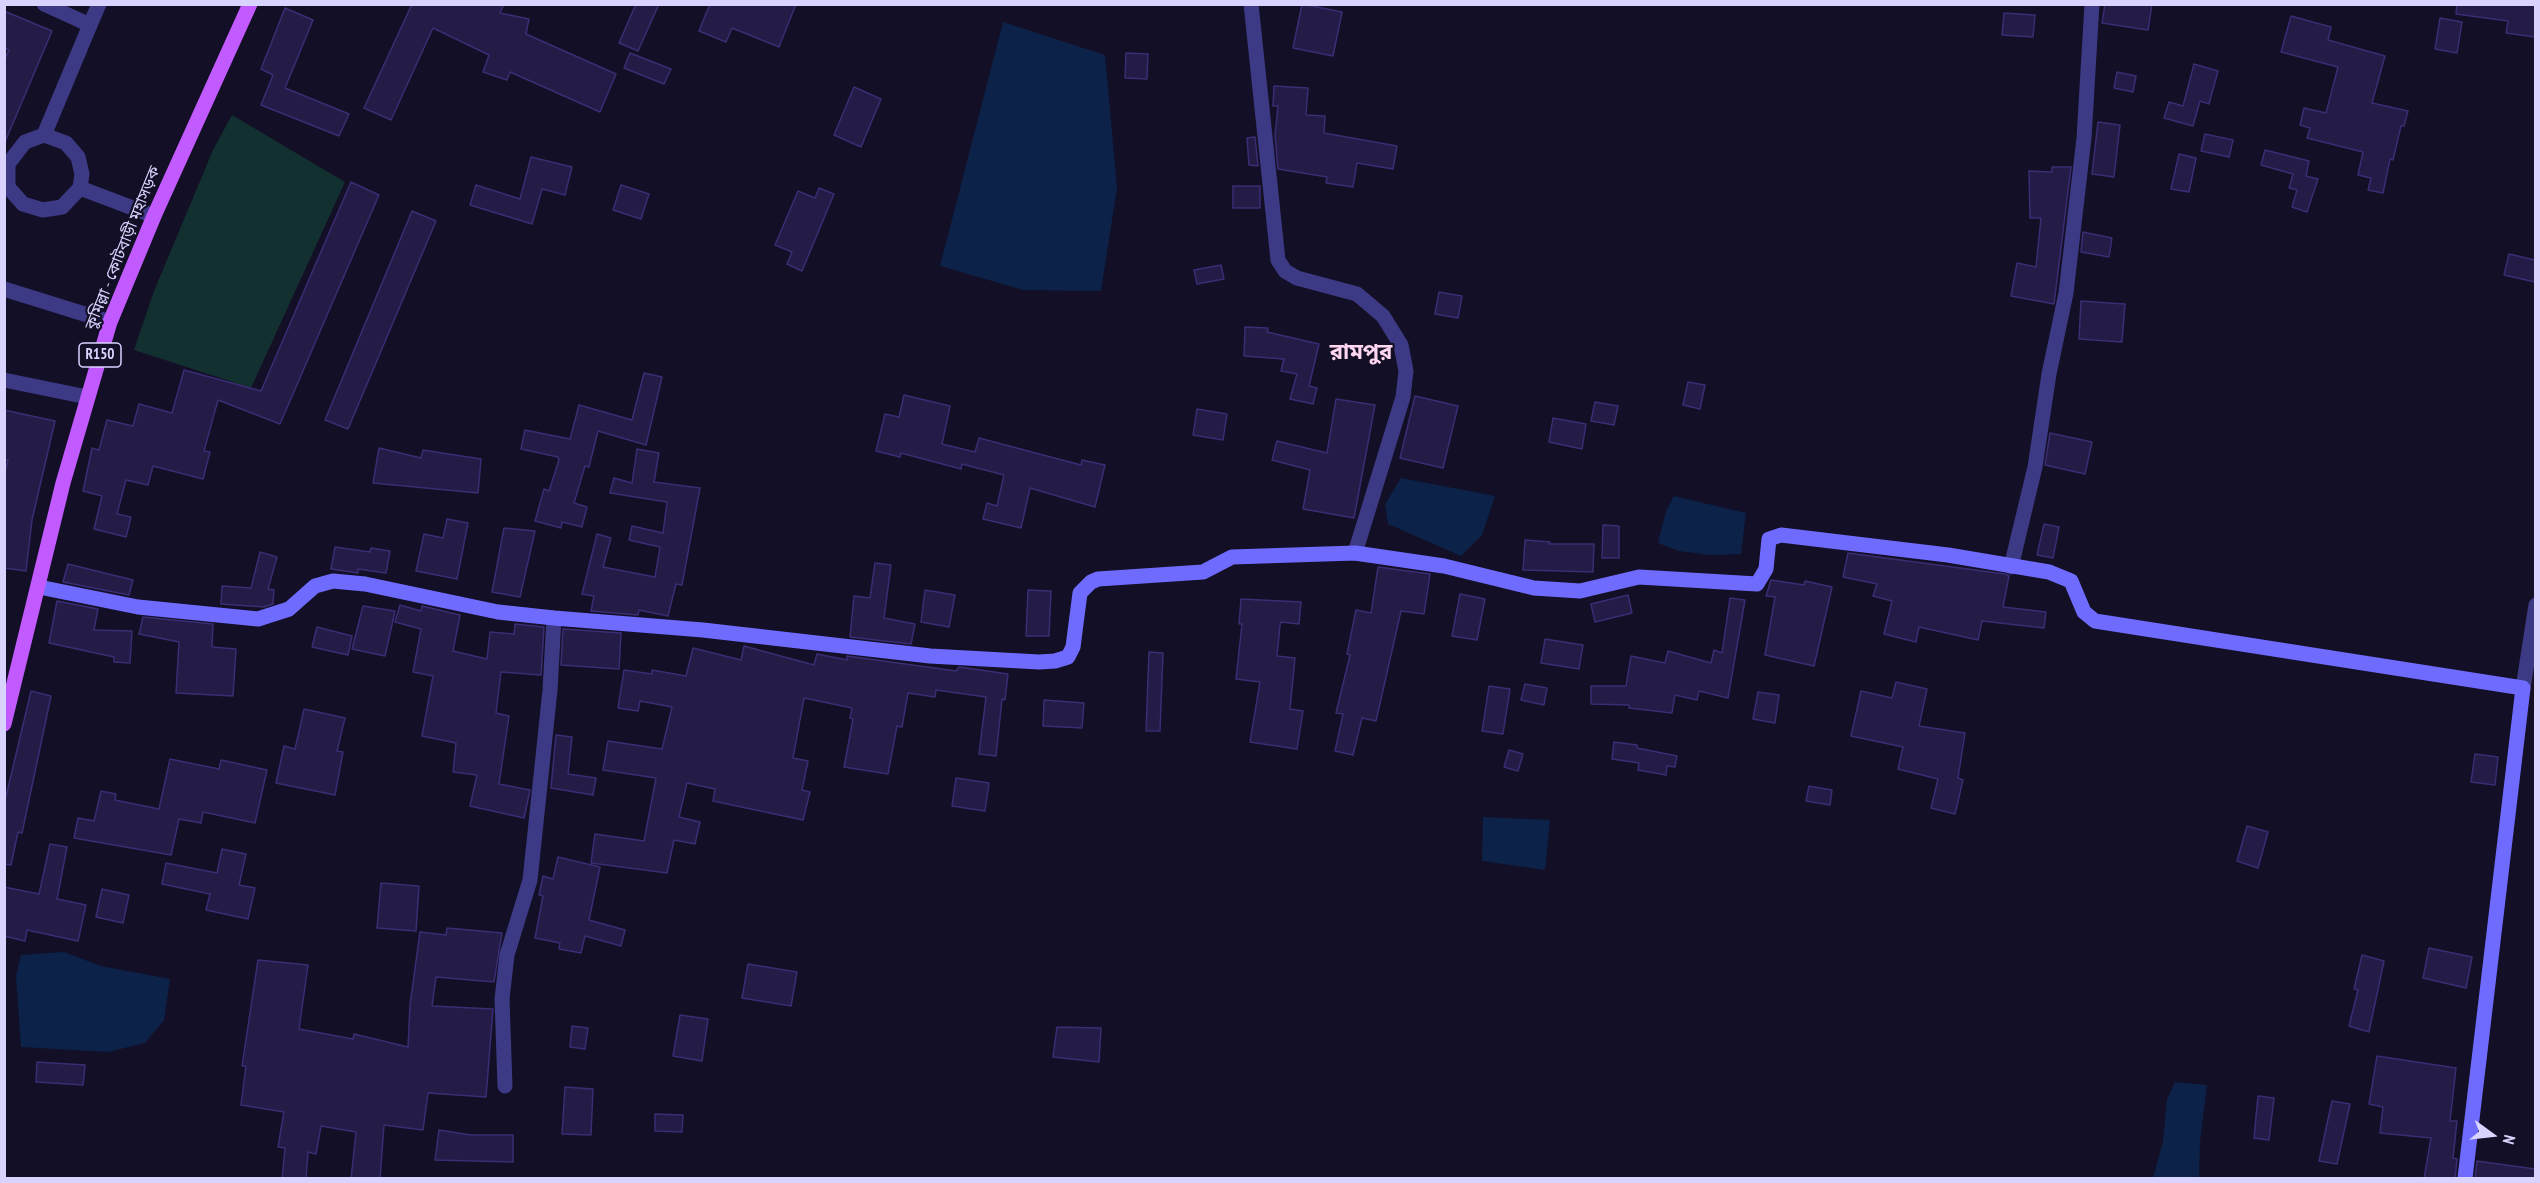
<!DOCTYPE html>
<html>
<head>
<meta charset="utf-8">
<style>
	body { margin:0 }
	#map { position:relative; width:2540px; height:1183px; overflow:hidden; background:#130f26; font-family:"PT Sans Narrow",sans-serif }
	canvas { display:block }
	.frame { position:absolute; inset:0; border:6px solid #d9d4ff; pointer-events:none }
	.north { position:absolute; left:2462px; top:1105px; width:60px; height:60px; -webkit-text-stroke:4px #130f26; paint-order:stroke; rotate:105deg; font-size:16px; font-weight:700; line-height:24px; text-align:center; color:#d9d4ff }
	.north::after { content:''; display:block; margin:auto; width:21px; height:27px; background:#d9d4ff; clip-path:polygon(50% 0,100% 100%,50% 72%,0 100%) }
</style>
</head>
<body>
<div id="map">
<canvas width="2540" height="1183"></canvas>
<div class="frame"></div>
<div class="north">N</div>
</div>
<script>
const ctx = document.querySelector('canvas').getContext('2d');
ctx.lineJoin = 'round';
function paint(path, color) { ctx.fillStyle = color; ctx.fill(path, 'evenodd'); }
const shape = rows => new Path2D(rows.map(r => 'M' + r).join(''));
function stroke(path, color, width, dash) { ctx.strokeStyle = color; ctx.lineWidth = width; ctx.lineCap = dash ? 'butt' : 'round'; ctx.setLineDash(dash || []); ctx.stroke(path); }
function label(font, color, halo, rows, align = 'center') {
  ctx.font = font + ' "PT Sans Narrow","Noto Sans Bengali",sans-serif'; ctx.lineWidth = 4.5; ctx.setLineDash([]); ctx.textBaseline = 'middle'; ctx.strokeStyle = halo; ctx.fillStyle = color; for (const [text, x, y, turn = 0] of rows) {
    ctx.save(); ctx.translate(x, y); ctx.rotate((+turn || 0) * Math.PI / 180); ctx.textAlign = isNaN(turn) ? turn : align; if (halo) ctx.strokeText(text, 0, 0); ctx.fillText(text, 0, 0); ctx.restore();
  }
}
paint(shape([
	[232,115,345,182,251,388,134,350,154,291,213,150]
]), '#12302f');
paint(shape([
	[1003,22,1105,55,1117,188,1101,291,1023,290,940,266],
	[1401,478,1495,496,1482,535,1461,556,1388,524,1385,504],
	[1674,496,1746,513,1741,554,1710,555,1679,551,1658,543,1666,511],
	[1483,817,1550,820,1545,870,1482,861],
	[64,952,101,966,170,979,164,1020,145,1043,108,1052,21,1047,16,976,21,955],
	[2175,1082,2207,1085,2200,1142,2199,1178,2153,1178,2163,1141,2167,1099]
]), '#0c2248');
const building = shape([
	[412,4,504,4,500,13,529,19,526,34,616,74,600,112,510,72,507,80,483,72,489,55,433,28,391,120,364,108,412,4],
	[636,4,659,4,638,51,619,43,636,4],
	[710,4,796,4,779,47,732,28,726,42,699,31,710,4],
	[1302,4,1342,12,1333,56,1293,48,1302,4],
	[2105,4,2152,4,2148,30,2102,23,2105,4],
	[2457,4,2535,4,2535,37,2506,33,2508,21,2456,14,2457,4],
	[285,8,313,20,285,88,349,114,339,136,261,105,273,75,261,69,285,8],
	[4,11,52,31,5,142,4,61,9,50,4,48,4,11],
	[2004,13,2035,15,2033,37,2002,35,2004,13],
	[2291,16,2331,27,2328,40,2385,56,2372,103,2408,111,2404,126,2401,126,2393,160,2390,159,2383,193,2368,190,2371,178,2358,175,2363,152,2307,138,2310,128,2300,125,2304,108,2326,113,2338,67,2281,52,2291,16],
	[2440,18,2462,22,2457,53,2435,49,2440,18],
	[630,53,671,69,664,84,624,68,630,53],
	[1126,53,1148,54,1147,79,1125,78,1126,53],
	[2194,64,2218,71,2209,104,2200,101,2193,126,2164,118,2169,102,2183,106,2194,64],
	[2117,72,2136,76,2133,92,2114,88,2117,72],
	[1274,86,1308,88,1306,115,1325,116,1324,133,1397,146,1393,169,1357,163,1353,187,1326,183,1327,177,1278,169,1275,135,1278,106,1273,106,1274,86],
	[854,87,881,99,861,147,834,135,854,87],
	[2098,122,2120,125,2114,177,2092,174,2098,122],
	[2205,134,2233,140,2229,157,2201,151,2205,134],
	[1255,137,1258,166,1249,165,1247,138,1255,137],
	[2265,150,2309,161,2306,176,2318,179,2307,212,2292,207,2297,190,2289,188,2293,174,2261,165,2265,150],
	[2179,154,2196,158,2189,192,2171,189,2179,154],
	[531,157,572,167,565,195,542,189,532,224,470,205,476,185,520,199,531,157],
	[2052,167,2071,167,2054,304,2011,296,2017,263,2036,267,2041,218,2030,218,2029,171,2052,172,2052,167],
	[351,182,379,195,280,424,218,400,204,451,210,452,203,479,153,466,148,485,126,480,117,514,131,517,126,537,94,529,102,496,83,491,92,448,99,450,107,420,133,426,139,404,172,413,184,370,261,391,351,182],
	[621,185,649,194,641,219,613,210,621,185],
	[1233,186,1260,186,1260,208,1233,208,1233,186],
	[819,188,834,194,802,271,787,264,792,252,775,245,798,191,815,198,819,188],
	[412,211,436,221,348,429,325,420,412,211],
	[2083,232,2112,238,2109,257,2081,252,2083,232],
	[2509,254,2535,260,2535,282,2504,275,2509,254],
	[1221,265,1224,279,1197,284,1194,270,1221,265],
	[1439,292,1462,296,1458,318,1435,314,1439,292],
	[2081,301,2125,304,2122,342,2079,339,2081,301],
	[1245,327,1268,328,1267,332,1319,344,1309,386,1317,388,1313,404,1290,399,1297,374,1281,371,1284,359,1244,356,1245,327],
	[644,373,662,377,646,445,598,431,589,467,585,466,574,503,587,507,582,527,562,522,561,528,535,521,544,489,549,491,559,460,558,457,521,449,525,430,570,439,579,405,632,420,644,373],
	[1688,382,1705,385,1700,409,1683,405,1688,382],
	[904,395,950,406,942,444,975,452,979,438,1081,465,1082,460,1105,465,1095,507,1030,488,1021,528,983,519,987,503,997,506,1004,475,962,464,961,469,901,453,900,457,876,451,885,414,899,417,904,395],
	[1415,396,1458,406,1443,468,1400,458,1415,396],
	[1336,399,1375,405,1354,518,1303,509,1310,470,1272,460,1277,441,1327,453,1336,399],
	[1595,402,1618,406,1614,425,1591,421,1595,402],
	[1197,409,1227,414,1223,440,1193,435,1197,409],
	[4,410,55,421,32,520,26,571,4,568,4,477,8,460,4,460,4,410],
	[1553,418,1586,424,1582,449,1549,442,1553,418],
	[2050,433,2092,442,2085,474,2045,465,2050,433],
	[379,448,421,458,423,450,481,459,478,493,373,483,379,448],
	[637,449,659,453,654,482,700,488,682,585,676,584,668,616,639,610,638,615,591,611,594,596,582,594,597,534,611,538,603,567,655,577,660,547,629,540,632,526,663,533,667,502,610,493,614,478,632,483,637,449],
	[447,519,468,523,457,579,416,571,424,534,443,538,447,519],
	[2044,524,2059,527,2053,558,2037,555,2044,524],
	[1603,525,1619,526,1619,558,1602,558,1603,525],
	[504,528,535,531,520,597,492,592,504,528],
	[1525,540,1550,542,1549,544,1594,544,1593,572,1523,570,1525,540],
	[335,547,370,552,371,548,390,551,386,573,358,569,358,573,331,569,335,547],
	[260,552,277,557,268,589,274,590,273,604,264,607,221,604,222,586,251,588,260,552],
	[1848,553,2005,574,2009,576,2003,607,2046,612,2044,628,1982,621,1978,640,1919,627,1916,642,1884,634,1892,601,1873,596,1877,584,1843,577,1848,553],
	[875,563,891,565,884,618,915,624,911,644,850,637,854,596,870,598,875,563],
	[68,564,133,580,129,595,63,582,68,564],
	[1378,567,1430,574,1424,614,1401,611,1376,721,1362,718,1353,755,1335,751,1343,714,1336,713,1350,655,1347,654,1356,610,1371,613,1378,567],
	[1771,580,1804,585,1805,581,1832,587,1814,666,1765,655,1775,597,1766,596,1771,580],
	[925,590,955,595,949,627,921,622,925,590],
	[1028,590,1051,591,1049,636,1026,636,1028,590],
	[1460,594,1485,599,1477,640,1452,636,1460,594],
	[1628,595,1632,613,1595,622,1591,604,1628,595],
	[1730,598,1745,600,1728,698,1699,691,1697,700,1675,695,1672,713,1629,708,1629,705,1591,704,1591,686,1626,686,1631,656,1665,663,1668,651,1711,663,1714,650,1722,653,1730,598],
	[1241,599,1301,602,1299,624,1281,622,1280,625,1277,656,1295,658,1290,709,1303,711,1297,749,1250,742,1260,682,1236,679,1242,624,1239,624,1241,599],
	[57,601,98,609,94,630,132,631,130,663,114,662,114,657,49,643,57,601],
	[400,605,421,611,422,606,460,615,453,651,487,659,490,632,514,634,515,624,544,627,541,675,501,672,496,713,509,716,499,784,530,790,524,818,470,806,477,775,453,772,456,743,422,736,433,676,413,672,421,629,395,622,400,605],
	[363,606,395,611,385,656,352,649,363,606],
	[143,617,213,624,212,647,236,649,233,696,176,693,179,642,139,634,143,617],
	[317,627,352,636,348,655,312,647,317,627],
	[563,629,621,633,619,669,561,665,563,629],
	[1545,639,1583,645,1579,669,1541,663,1545,639],
	[744,646,814,665,817,654,847,660,847,656,956,671,959,667,1008,674,1005,700,1002,699,996,756,979,754,986,697,936,690,935,697,908,693,902,727,897,726,888,774,844,767,853,719,850,718,852,708,804,698,793,758,808,761,802,790,810,792,803,820,713,801,715,789,687,783,679,817,700,822,695,844,674,840,667,873,591,863,595,834,644,841,656,778,603,770,608,741,662,749,672,707,640,701,638,711,618,708,624,670,652,674,652,670,686,676,693,648,741,660,744,646],
	[1149,652,1163,653,1160,731,1146,731,1149,652],
	[1896,682,1927,689,1919,726,1965,733,1958,778,1963,780,1955,814,1931,808,1938,779,1898,769,1903,747,1851,736,1861,691,1892,698,1896,682],
	[1525,684,1547,688,1544,705,1521,700,1525,684],
	[1489,686,1510,689,1503,734,1482,731,1489,686],
	[31,691,51,696,22,833,18,832,11,865,4,864,4,805,31,691],
	[1758,692,1779,695,1775,723,1753,719,1758,692],
	[1044,700,1084,703,1082,728,1043,726,1044,700],
	[304,709,345,718,337,751,343,752,335,795,276,783,284,746,295,749,304,709],
	[556,735,572,737,568,774,596,778,593,795,551,788,556,735],
	[1614,742,1637,745,1637,748,1677,756,1675,767,1667,766,1666,775,1638,770,1639,763,1612,759,1614,742],
	[1509,750,1523,754,1518,771,1504,767,1509,750],
	[2475,754,2498,757,2495,785,2471,782,2475,754],
	[170,759,219,769,221,760,267,770,255,823,203,812,201,823,179,819,171,855,74,838,78,818,94,821,101,791,116,794,115,800,159,809,170,759],
	[956,778,989,783,985,811,952,806,956,778],
	[1809,786,1832,790,1830,805,1806,801,1809,786],
	[2247,826,2268,832,2258,868,2237,861,2247,826],
	[50,844,67,847,57,899,86,905,78,941,27,930,25,941,4,936,4,887,39,894,50,844],
	[222,849,246,854,239,885,255,888,248,919,206,910,210,894,162,884,166,863,217,873,222,849],
	[558,857,600,867,589,920,625,930,621,946,585,936,581,953,559,949,560,943,535,938,543,896,539,895,543,876,553,879,558,857],
	[381,883,419,886,416,931,377,928,381,883],
	[102,889,129,895,123,923,96,917,102,889],
	[447,928,502,933,494,982,436,977,432,1006,493,1009,486,1097,428,1093,423,1130,384,1125,380,1179,351,1179,356,1132,321,1126,316,1154,308,1152,306,1179,282,1179,285,1148,278,1147,284,1112,241,1105,246,1066,242,1066,258,960,308,965,299,1029,353,1039,354,1034,408,1047,410,1005,420,932,446,935,447,928],
	[2429,948,2472,957,2466,988,2423,978,2429,948],
	[2362,955,2384,961,2369,1032,2349,1026,2358,990,2354,989,2362,955],
	[748,964,797,972,791,1006,742,998,748,964],
	[680,1015,708,1019,702,1061,673,1056,680,1015],
	[572,1026,588,1028,585,1049,570,1047,572,1026],
	[1057,1027,1101,1028,1099,1062,1053,1057,1057,1027],
	[2377,1056,2456,1068,2450,1121,2457,1121,2453,1158,2457,1159,2455,1179,2424,1179,2431,1138,2380,1133,2383,1107,2369,1104,2377,1056],
	[37,1062,85,1065,83,1085,36,1082,37,1062],
	[565,1087,593,1089,591,1135,562,1134,565,1087],
	[2258,1096,2274,1098,2269,1140,2254,1138,2258,1096],
	[2332,1101,2350,1104,2337,1164,2319,1161,2332,1101],
	[655,1114,683,1115,682,1132,655,1131,655,1114],
	[439,1130,471,1135,513,1135,513,1162,435,1160,439,1130],
	[2477,1161,2535,1169,2535,1179,2475,1179,2477,1161]
]);
paint(building, '#241b47');
stroke(building, '#3b2d73', 1.5);
stroke(shape([
	[44,4,90,25,44,135],
	[1251,4,1278,260,1285,271,1297,278,1357,294,1383,316,1401,345,1406,371,1403,397,1355,553],
	[90,25,99,4],
	[44,135,66,143,78,157,82,174,80,188,62,207,43,210,23,204,8,187,8,164,25,142,44,135],
	[80,188,154,216],
	[4,289,110,322],
	[4,380,87,397],
	[2011,567,2035,467,2049,374,2066,293,2084,138,2092,4],
	[2523,688,2536,605],
	[505,1086,502,999,507,955,530,880,550,690,554,618]
]), '#3d3a85', 15);
stroke(shape([
	[39,587,138,607,258,619,289,609,315,586,333,581,365,584,498,612,554,618,703,630,930,656,1039,662,1055,661,1068,657,1073,647,1080,593,1091,582,1098,579,1203,572,1232,557,1355,553,1444,566,1534,588,1580,591,1639,577,1757,584,1766,569,1769,539,1781,535,1948,555,2049,572,2071,581,2084,612,2095,621,2523,688,2465,1178]
]), '#6f6bff', 15);
stroke(shape([
	[4,724,63,483,110,322,154,216,250,4]
]), '#c25bff', 15);
for (const [x, y, w] of [
	[100,355,42]
]) { const box = new Path2D(); box.roundRect(x - w / 2, y - 12, w, 24, 4.5); ctx.fillStyle = '#130f26'; ctx.fill(box); stroke(box, '#d9d4ff', 1.5); }
label('bold 15px', '#d9d4ff', null, [
	["R150",100,355]
]);
label('16px', '#d9d4ff', '#130f26', [
	["কুমিল্লা - কোটবাড়ী মহাসড়ক",123,248,-68]
]);
label('bold 22px', '#ffd6f0', '#130f26', [
	["রামপুর",1361,353]
]);
</script>
</body>
</html>
